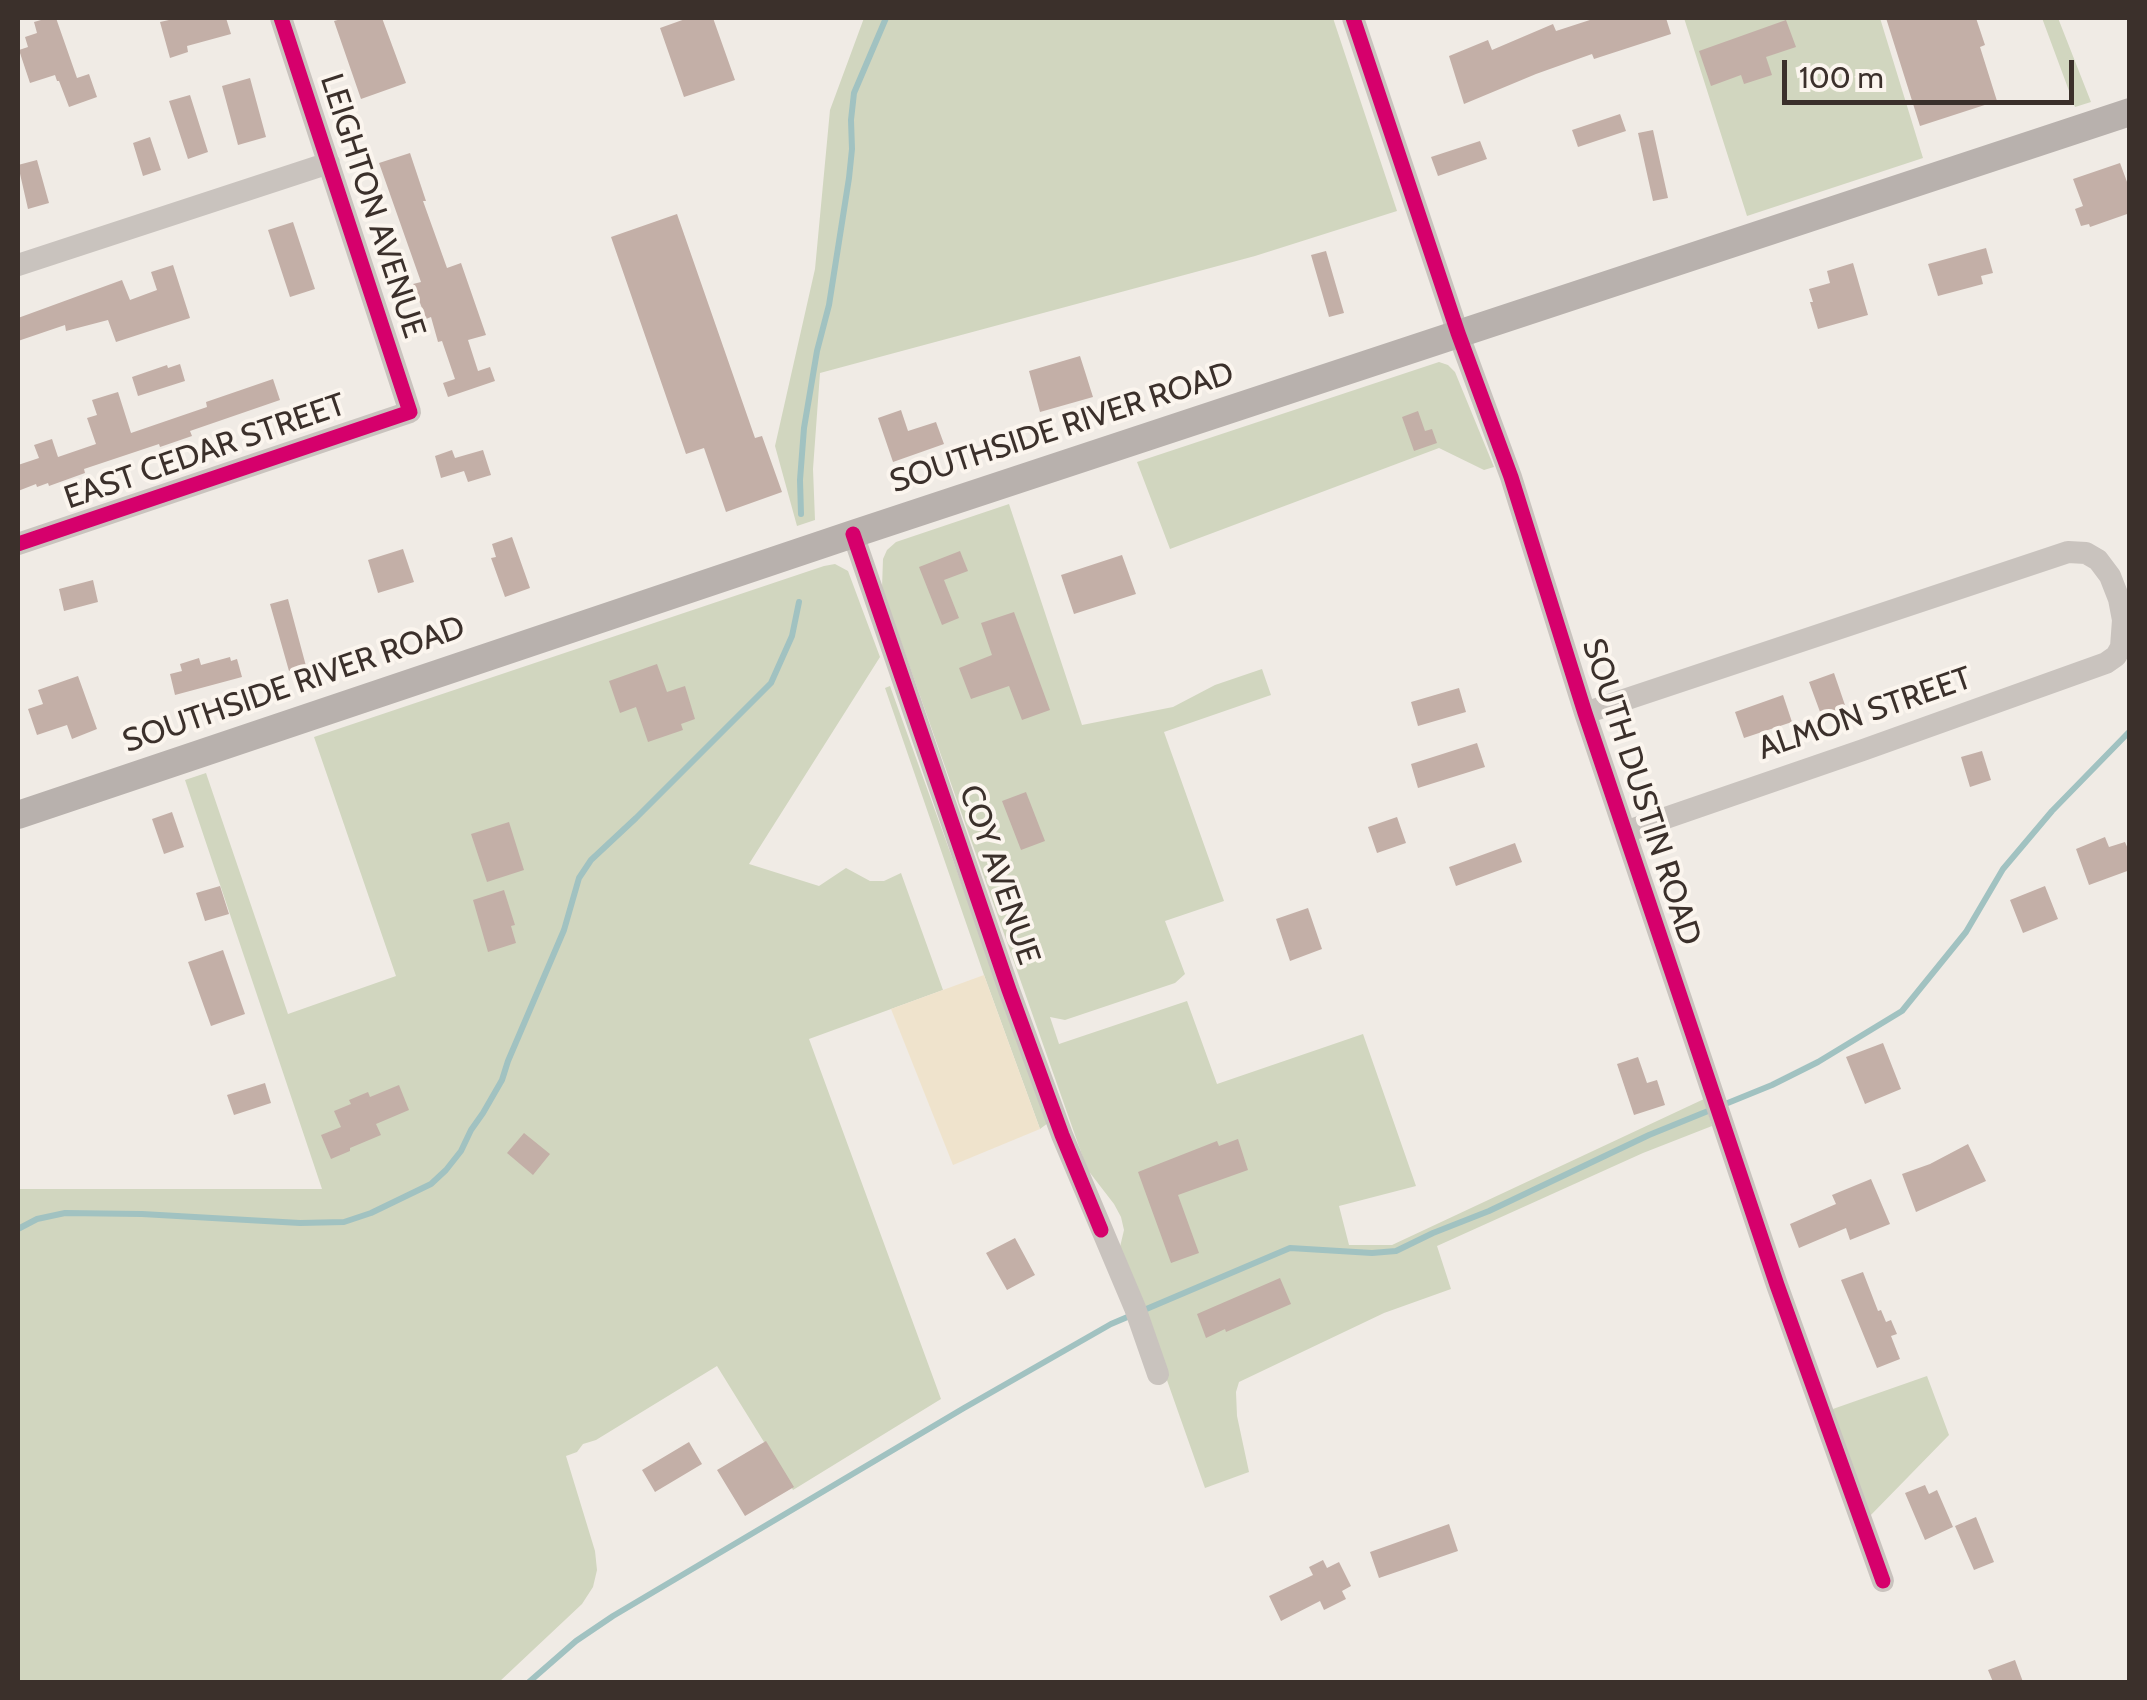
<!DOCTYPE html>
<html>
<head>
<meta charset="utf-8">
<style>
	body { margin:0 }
	#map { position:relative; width:2147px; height:1700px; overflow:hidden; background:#f0ebe5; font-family:Cabin,sans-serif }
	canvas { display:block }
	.frame { position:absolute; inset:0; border:20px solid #3b302b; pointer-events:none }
	.scale { position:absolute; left:1782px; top:60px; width:292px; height:45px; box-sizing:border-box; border:5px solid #3b302b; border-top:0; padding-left:12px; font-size:30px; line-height:35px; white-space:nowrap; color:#3b302b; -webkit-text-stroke:8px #fbf5ee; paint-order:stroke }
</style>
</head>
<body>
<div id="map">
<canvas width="2147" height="1700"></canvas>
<div class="frame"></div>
<div class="scale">100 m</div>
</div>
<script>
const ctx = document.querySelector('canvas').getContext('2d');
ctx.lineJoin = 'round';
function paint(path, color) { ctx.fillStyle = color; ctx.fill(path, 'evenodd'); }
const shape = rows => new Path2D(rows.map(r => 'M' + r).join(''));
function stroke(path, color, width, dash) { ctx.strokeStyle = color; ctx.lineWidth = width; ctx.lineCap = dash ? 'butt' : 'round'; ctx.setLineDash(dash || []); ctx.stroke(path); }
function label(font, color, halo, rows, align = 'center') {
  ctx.font = font + ' Cabin,sans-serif'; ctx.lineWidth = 8; ctx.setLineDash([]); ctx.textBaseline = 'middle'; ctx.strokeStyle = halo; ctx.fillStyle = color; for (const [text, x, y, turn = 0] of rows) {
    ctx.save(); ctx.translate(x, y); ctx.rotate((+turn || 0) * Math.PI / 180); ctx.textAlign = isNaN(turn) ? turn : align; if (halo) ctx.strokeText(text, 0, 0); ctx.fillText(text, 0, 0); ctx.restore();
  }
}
paint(shape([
	[864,18,1333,18,1397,211,1255,256,820,373,813,469,815,520,797,526,775,446,815,269,830,110],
	[1684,18,1880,18,1923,158,1747,216],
	[2042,18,2058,18,2091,102,2075,107],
	[1439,362,1448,365,1455,372,1494,467,1484,470,1439,448,1170,549,1137,462],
	[1009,504,1082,725,1173,707,1215,685,1262,669,1271,695,1164,732,1224,901,1165,921,1185,974,1175,983,1065,1020,1050,1017,1059,1044,1187,1001,1217,1084,1363,1034,1416,1186,1339,1206,1349,1245,1392,1245,1704,1099,1712,1126,1643,1153,1437,1246,1451,1289,1384,1313,1239,1382,1236,1392,1237,1416,1249,1472,1205,1488,1120,1247,1124,1230,1121,1217,1114,1204,1087,1169,882,588,883,559,887,550,896,542],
	[835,564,848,571,880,657,749,864,819,886,846,868,870,881,884,881,901,873,943,990,809,1039,941,1399,793,1490,766,1442,764,1442,717,1366,596,1440,583,1444,577,1452,566,1456,595,1551,597,1570,593,1587,582,1604,499,1682,18,1682,18,1189,322,1189,185,780,206,773,288,1014,396,976,314,737,824,566],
	[890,686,1048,1123,1040,1129,984,975,885,688],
	[1927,1376,1949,1435,1868,1518,1830,1410]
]), '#d1d6bf');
paint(shape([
	[984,975,1040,1129,953,1165,891,1009]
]), '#efe3cc');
stroke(shape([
	[801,514,800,480,804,428,817,351,829,305,849,178,852,149,851,120,854,93,886,18],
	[18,1229,37,1219,65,1213,142,1214,300,1223,344,1222,371,1213,431,1184,446,1170,461,1151,471,1130,483,1113,502,1080,508,1061,564,930,579,878,591,860,636,818,771,683,792,636,799,602],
	[529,1682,576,1641,613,1616,964,1408,1111,1324,1290,1248,1372,1253,1396,1251,1433,1233,1489,1211,1649,1135,1772,1085,1818,1062,1902,1011,1966,932,2003,869,2052,811,2130,731]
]), '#a1c2c1', 6);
paint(shape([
	[48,18,56,18,77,78,89,74,97,97,69,107,59,81,57,81,55,75,30,83,19,50,28,47,25,37,37,33,34,22],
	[178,18,226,18,231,34,187,46,188,52,170,58,160,22],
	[345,18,382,18,406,83,361,99,334,21],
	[688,18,713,18,735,80,684,97,660,28],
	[1596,18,1666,18,1671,34,1594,59,1592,54,1536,74,1464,104,1449,56,1488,40,1492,50,1553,24,1556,31],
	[1886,18,1976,18,1985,45,1980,47,1997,101,1920,126],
	[1786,20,1796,47,1766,57,1772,75,1744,84,1741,75,1711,86,1699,51],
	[250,78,266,137,238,145,222,86],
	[190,95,208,152,188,159,169,101],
	[1620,114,1626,131,1578,147,1572,130],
	[1653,130,1668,198,1653,201,1638,133],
	[150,137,161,170,143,176,133,143],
	[1480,141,1487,159,1438,176,1431,157],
	[410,153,426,201,423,201,447,268,461,263,486,335,468,340,478,371,490,367,495,381,448,397,443,383,455,379,442,341,438,342,431,317,426,319,413,284,421,282,379,163],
	[37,160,49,203,28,209,18,165],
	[2120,163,2130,190,2130,213,2090,227,2089,224,2081,226,2075,209,2083,206,2073,179],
	[677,214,755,438,762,436,782,492,726,512,704,448,686,454,611,237],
	[293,222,315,289,290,297,268,230],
	[1986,248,1993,273,1981,276,1983,284,1938,296,1928,264],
	[1326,251,1344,313,1329,317,1311,255],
	[1853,263,1868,315,1818,329,1810,302,1813,302,1809,289,1830,283,1827,271],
	[173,265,190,318,116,342,108,320,66,331,65,325,18,341,18,318,122,280,130,300,157,290,151,272],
	[1080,356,1093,397,1040,412,1029,371],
	[180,364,185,381,138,396,132,377,167,365,168,368],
	[273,379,280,400,190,431,192,436,160,447,159,444,84,469,85,473,49,486,48,483,37,487,36,484,18,491,18,465,39,458,34,445,52,439,58,457,96,444,87,418,97,415,92,400,118,392,131,433,207,407,206,402],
	[901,410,908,431,936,422,944,444,893,462,878,418],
	[1418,411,1425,431,1432,429,1437,443,1414,451,1402,417],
	[452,450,455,458,483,450,491,475,468,482,464,471,441,478,435,456],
	[512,537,530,588,505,597,491,558,496,557,492,544],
	[403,549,414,582,378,593,368,560],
	[960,551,968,571,944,580,959,618,942,625,919,567],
	[1122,555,1136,594,1074,614,1061,575],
	[93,580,98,602,64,611,59,589],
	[288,599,306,666,289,671,270,604],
	[1014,612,1050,710,1022,720,1009,686,971,699,959,668,992,655,981,623],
	[230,657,231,661,237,659,242,677,175,695,170,674,182,671,180,664,199,658,201,665],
	[657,664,667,692,685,686,695,719,681,724,683,730,648,742,636,707,620,713,609,681],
	[1834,673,1847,711,1823,720,1809,682],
	[78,676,97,729,72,739,67,725,37,735,28,709,43,704,38,690],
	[1459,688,1466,712,1418,726,1411,702],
	[1783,695,1792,722,1744,738,1735,712],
	[1477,743,1485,767,1418,788,1411,764],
	[1982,751,1991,780,1970,787,1961,757],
	[1026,792,1045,841,1021,850,1002,801],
	[172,812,184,847,164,854,152,819],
	[1397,817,1406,843,1377,853,1368,827],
	[509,822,524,870,487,882,471,834],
	[2105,837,2109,847,2125,842,2130,854,2130,870,2089,885,2076,849],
	[1515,843,1522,862,1456,886,1449,867],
	[220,886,229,914,205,921,196,893],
	[2045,886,2058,919,2023,933,2010,900],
	[504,890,515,925,511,926,516,943,488,952,473,900],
	[1308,908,1322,949,1290,961,1276,919],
	[223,950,245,1014,211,1026,188,962],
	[1883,1043,1901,1089,1865,1104,1846,1057],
	[1638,1057,1647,1083,1657,1080,1665,1105,1634,1115,1617,1064],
	[265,1083,271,1103,234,1115,227,1095],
	[399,1085,409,1110,376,1124,381,1135,350,1148,350,1151,331,1159,321,1135,341,1127,334,1111,351,1104,349,1100,368,1092,370,1097],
	[524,1133,550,1154,533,1175,507,1153],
	[1238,1139,1248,1170,1178,1195,1199,1253,1171,1263,1138,1172,1217,1141,1219,1146],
	[1968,1144,1986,1181,1916,1212,1902,1174,1930,1164],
	[1871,1179,1890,1224,1850,1240,1846,1228,1799,1248,1790,1224,1836,1204,1832,1195],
	[1015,1238,1035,1275,1007,1290,986,1253],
	[1863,1272,1878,1311,1881,1310,1886,1322,1891,1320,1897,1334,1891,1336,1900,1359,1877,1368,1841,1280],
	[1280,1278,1291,1304,1226,1332,1225,1329,1206,1338,1197,1314],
	[766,1441,794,1487,745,1516,717,1470],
	[689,1442,702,1464,655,1492,642,1470],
	[1925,1485,1929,1494,1937,1490,1953,1527,1925,1540,1905,1493],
	[1976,1517,1994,1562,1974,1570,1955,1526],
	[1449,1524,1458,1551,1379,1578,1370,1552],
	[1323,1560,1327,1568,1339,1562,1351,1586,1342,1591,1346,1599,1324,1610,1320,1601,1281,1621,1269,1596,1313,1575,1309,1567],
	[2015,1660,2023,1682,1993,1682,1988,1670]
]), '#c3afa7');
stroke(shape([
	[1353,18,1458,333,1511,477,1585,713,1777,1285,1883,1581],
	[18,265,329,163],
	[853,534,1009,990,1062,1135,1135,1308,1158,1374],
	[18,544,410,412,281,18],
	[1585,713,2068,552,2086,553,2098,560,2110,576,2119,599,2123,620,2121,647,2116,656,2106,663,1863,750,1625,832]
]), '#c9c3be', 22);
stroke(shape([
	[18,815,853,534,2130,112]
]), '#b8b1ad', 28);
stroke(shape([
	[1353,18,1458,333,1511,477,1585,713,1777,1285,1883,1581],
	[853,534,1009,990,1062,1135,1101,1230],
	[18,544,410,412,281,18]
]), '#d6006c', 15);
label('32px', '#3b302b', '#fbf5ee', [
	["LEIGHTON AVENUE",372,206,72],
	["SOUTHSIDE RIVER ROAD",1062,428,-18],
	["EAST CEDAR STREET",205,452,-19],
	["SOUTHSIDE RIVER ROAD",294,685,-19],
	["ALMON STREET",1865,714,-19],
	["SOUTH DUSTIN ROAD",1641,792,72],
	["COY AVENUE",999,875,71]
]);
</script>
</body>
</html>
